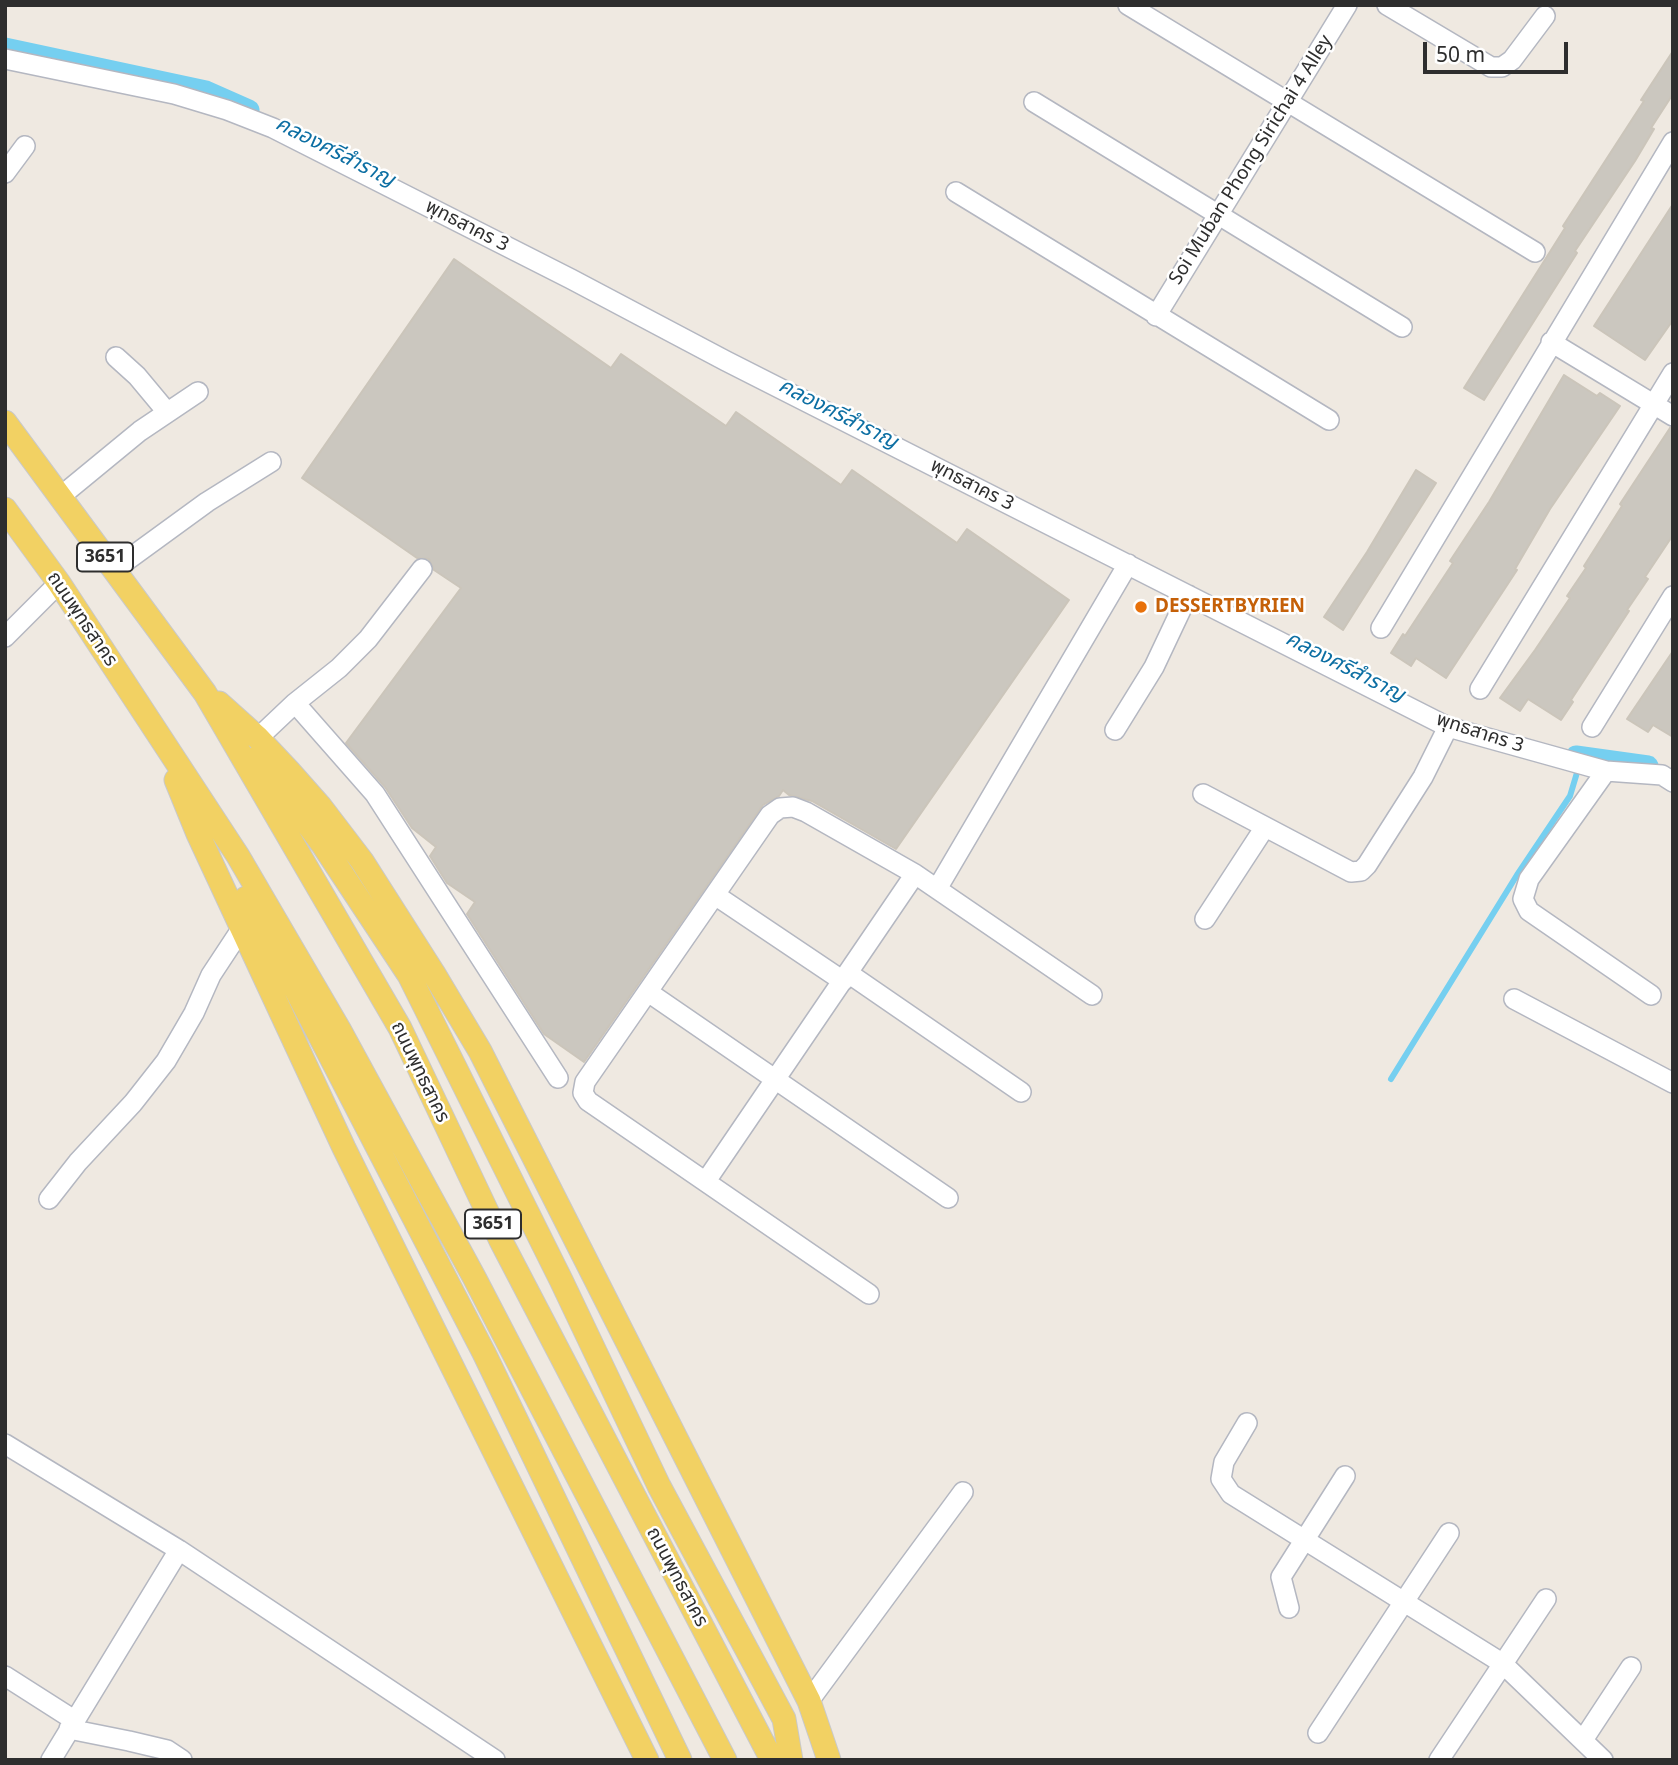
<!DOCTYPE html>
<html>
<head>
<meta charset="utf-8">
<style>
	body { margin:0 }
	#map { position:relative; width:1678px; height:1765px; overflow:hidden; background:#efe9e1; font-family:"Noto Sans",sans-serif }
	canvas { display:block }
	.frame { position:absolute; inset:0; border:7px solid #2e2e2e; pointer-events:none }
	.scale { position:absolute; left:1423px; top:42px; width:145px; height:32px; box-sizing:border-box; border:4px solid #2e2e2e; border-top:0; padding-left:9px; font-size:21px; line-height:24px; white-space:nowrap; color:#2e2e2e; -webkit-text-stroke:5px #fff; paint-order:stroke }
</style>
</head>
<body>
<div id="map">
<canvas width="1678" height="1765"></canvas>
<div class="frame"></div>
<div class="scale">50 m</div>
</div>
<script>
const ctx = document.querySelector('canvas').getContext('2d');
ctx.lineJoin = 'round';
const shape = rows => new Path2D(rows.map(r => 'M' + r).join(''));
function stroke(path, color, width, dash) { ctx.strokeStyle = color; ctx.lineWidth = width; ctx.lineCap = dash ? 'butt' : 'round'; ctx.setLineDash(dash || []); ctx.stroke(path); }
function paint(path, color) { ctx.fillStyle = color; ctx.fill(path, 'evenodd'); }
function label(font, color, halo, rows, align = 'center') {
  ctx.font = font + ' "Noto Sans","Noto Sans Thai",sans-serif'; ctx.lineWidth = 5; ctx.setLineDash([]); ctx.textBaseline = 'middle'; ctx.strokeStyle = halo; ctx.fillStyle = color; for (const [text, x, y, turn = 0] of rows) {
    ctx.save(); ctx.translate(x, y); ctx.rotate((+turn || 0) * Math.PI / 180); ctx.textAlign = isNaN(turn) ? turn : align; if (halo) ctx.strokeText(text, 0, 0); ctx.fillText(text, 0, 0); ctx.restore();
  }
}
stroke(shape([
	[1391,1079,1517,875,1570,796,1579,766]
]), '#75cff0', 6);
stroke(shape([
	[5,48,206,91,249,110],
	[1576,756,1648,766]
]), '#75cff0', 21);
const building = shape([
	[1673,51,1673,94,1651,128,1654,129,1635,161,1575,251,1577,253,1484,400,1464,388,1565,228,1563,226,1644,101,1641,100,1673,51],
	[1673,204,1673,320,1645,360,1594,326,1673,204],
	[454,259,611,368,621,354,726,426,736,412,841,485,852,470,957,543,967,529,1069,600,896,849,812,801,789,795,783,790,779,796,763,805,584,1062,544,1034,467,914,475,902,447,883,430,856,436,847,412,828,385,787,346,743,461,588,434,570,429,559,417,558,302,478,454,259],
	[1564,375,1597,396,1600,393,1620,406,1550,509,1515,569,1517,570,1446,678,1416,658,1411,666,1391,653,1403,634,1405,636,1453,563,1450,561,1489,502,1564,375],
	[1670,428,1673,428,1673,535,1645,577,1648,579,1627,610,1629,611,1571,700,1573,702,1561,720,1528,699,1520,711,1500,698,1535,650,1570,598,1567,596,1586,568,1584,566,1622,506,1620,504,1670,428],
	[1416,470,1436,483,1343,630,1324,617,1367,552,1416,470],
	[1673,651,1673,737,1653,725,1648,732,1627,719,1673,651]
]);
paint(building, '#cbc7bf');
stroke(building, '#cbc5ba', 2);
const minor = shape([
	[1128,5,1535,252],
	[1387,5,1491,67,1502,67,1512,60,1545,16],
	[5,59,174,94,227,110,273,128,571,279,726,361,1448,727,1606,771,1662,775,1673,782],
	[1034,102,1402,327],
	[5,173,25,146],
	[956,192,1329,420],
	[1156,316,1347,5],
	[1551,342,1673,416],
	[116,357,137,376,167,412],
	[61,496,140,431,198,392],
	[115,569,207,502,271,462],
	[1381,628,1673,142],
	[5,637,59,583],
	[1480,689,1673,373],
	[295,703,375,794,558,1078],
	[1592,727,1673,596],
	[1115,730,1154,667,1188,595],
	[258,738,295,703,339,668,368,639,422,569],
	[1606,771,1529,879,1523,899,1529,911,1651,995],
	[1203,794,1351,872,1361,871,1367,865,1423,777,1448,727],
	[937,889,1128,564],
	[715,895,843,981],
	[1205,919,1265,827],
	[848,973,1021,1092],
	[648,992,948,1198],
	[1514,999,1673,1083],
	[706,1181,915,874],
	[49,1199,78,1162,133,1103,166,1061,194,1013,211,975,242,928],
	[869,1294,588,1101,583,1093,585,1082,770,815,780,808,793,807,806,812,915,874,1092,995],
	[1247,1423,1224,1462,1221,1479,1231,1494,1502,1663,1603,1760],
	[5,1444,179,1550,495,1760],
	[1289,1608,1281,1577,1345,1476],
	[5,1676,74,1720],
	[809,1701,963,1492],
	[69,1729,129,1741,167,1750,182,1760],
	[1318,1733,1449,1533],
	[1583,1740,1631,1667],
	[51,1760,179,1550],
	[1439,1760,1546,1599]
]);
const major = shape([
	[5,422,205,693,400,1028,501,1241,772,1760],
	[5,509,59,583,238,856,339,1029,474,1277,725,1760],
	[219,703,258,738,289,771,320,806,362,861,434,974,480,1051,809,1701,829,1760],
	[258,757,323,845,409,975,561,1280,659,1486,784,1719,791,1760],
	[176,780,198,834,344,1148,647,1760],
	[246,898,297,992,484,1353,680,1760]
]);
stroke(minor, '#b4b7c1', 22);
stroke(major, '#c9c9c9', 25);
stroke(minor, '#fff', 19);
stroke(major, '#f2d163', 23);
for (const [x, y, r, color] of [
	[1141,607,7,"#e8710a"]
]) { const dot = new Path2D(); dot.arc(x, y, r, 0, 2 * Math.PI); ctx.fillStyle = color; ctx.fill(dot); stroke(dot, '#fff', 2.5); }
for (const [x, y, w] of [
	[105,557,56],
	[493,1224,56]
]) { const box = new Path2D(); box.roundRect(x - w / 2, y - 14.5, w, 29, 5); ctx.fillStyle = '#fff'; ctx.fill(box); stroke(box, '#2e2e2e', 2); }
label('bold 18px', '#2e2e2e', null, [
	["3651",105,557],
	["3651",493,1224]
]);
label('19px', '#2e2e2e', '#fff', [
	["Soi Muban Phong Sirichai 4 Alley",1251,160,-58],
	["พุทธสาคร 3",467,226,27],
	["พุทธสาคร 3",972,485,27],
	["ถนนพุทธสาคร",82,619,56],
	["พุทธสาคร 3",1480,733,18],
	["ถนนพุทธสาคร",420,1072,64],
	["ถนนพุทธสาคร",677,1577,62]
]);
label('bold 19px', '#c56008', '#fff', [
	["DESSERTBYRIEN",1155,607]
], 'left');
label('italic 21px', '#0d6fa3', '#fff', [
	["คลองศรีสำราญ",335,152,27],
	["คลองศรีสำราญ",838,414,27],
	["คลองศรีสำราญ",1345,667,27]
]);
</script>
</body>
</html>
